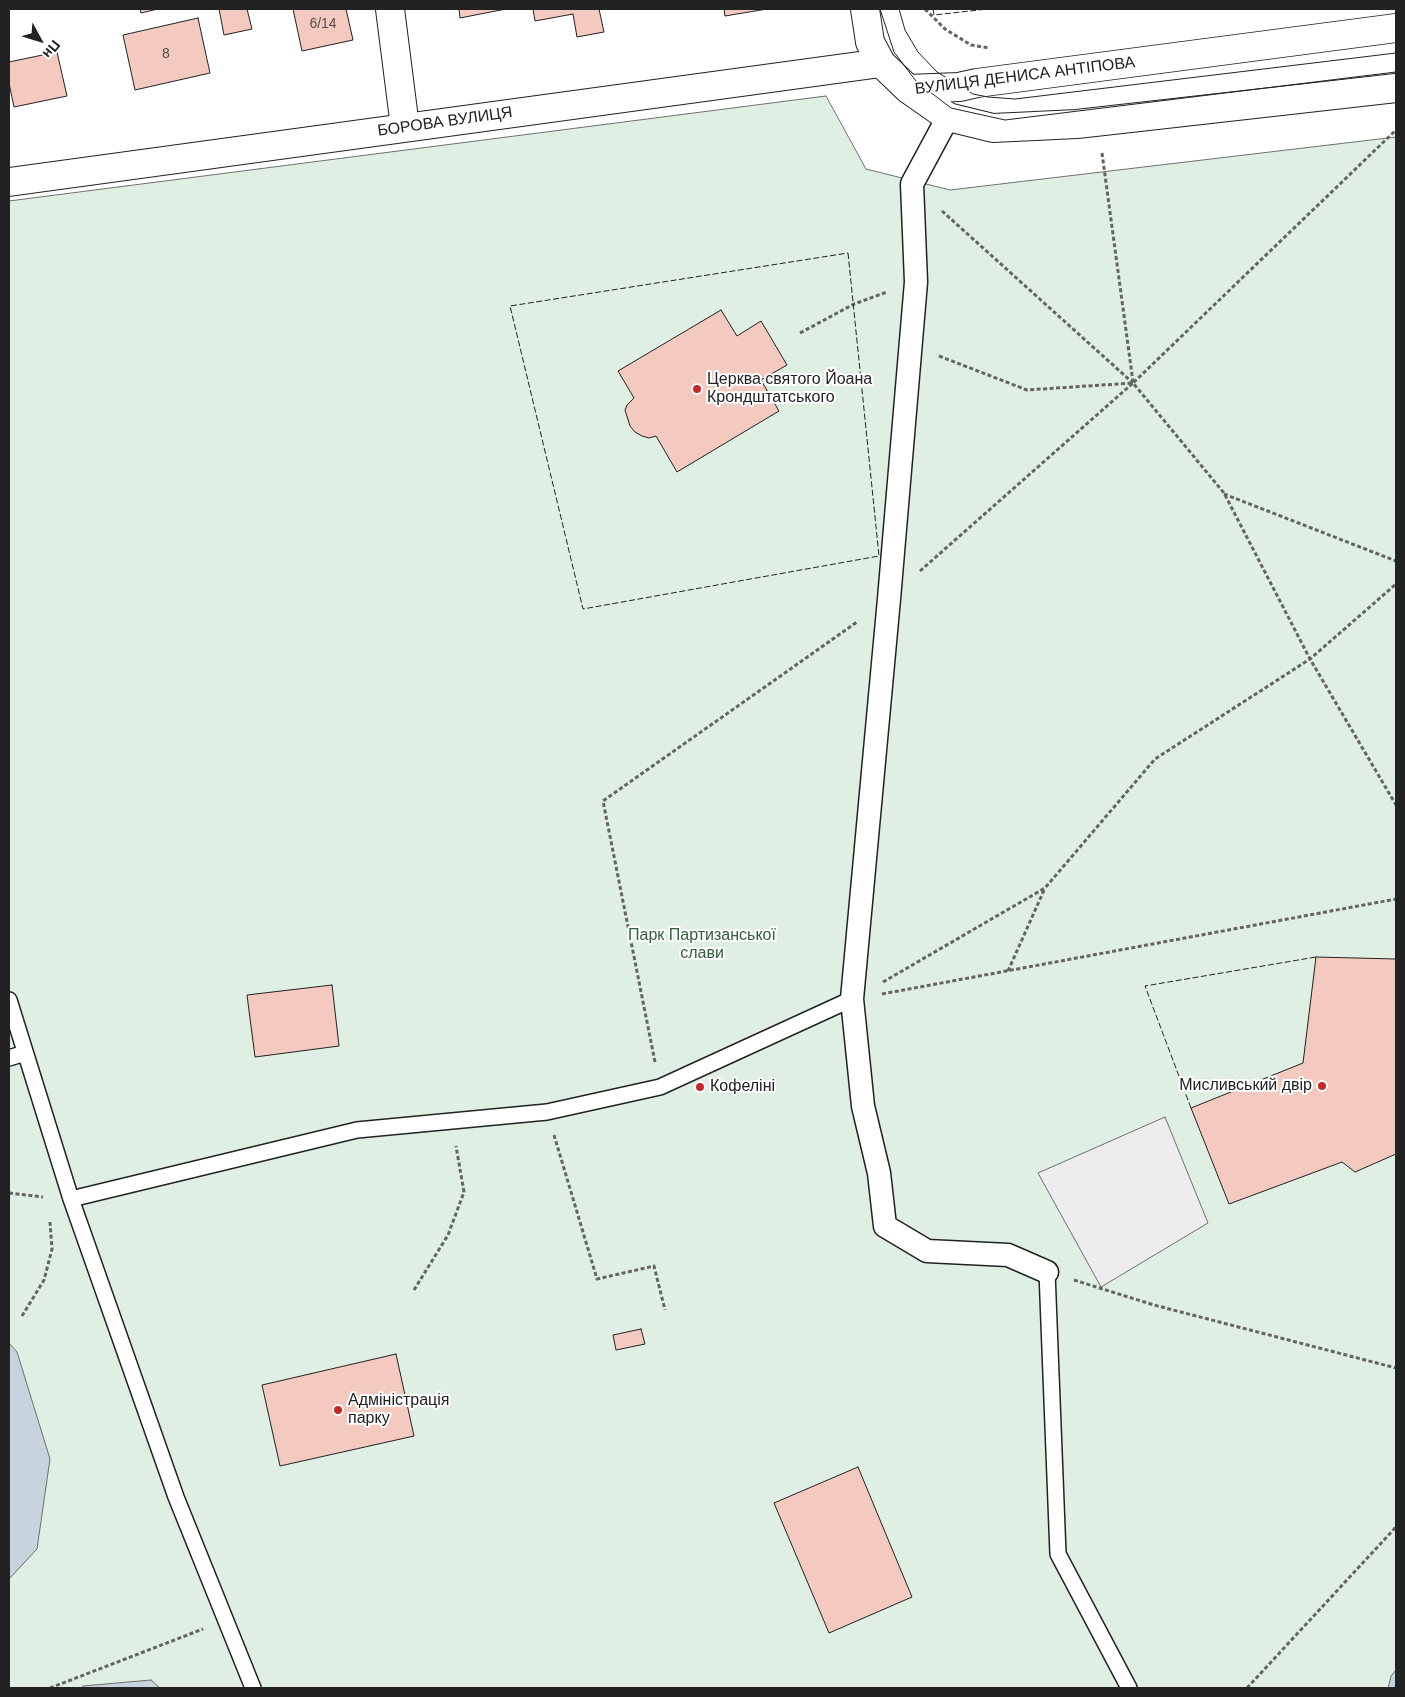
<!DOCTYPE html>
<html>
<head>
<meta charset="utf-8">
<style>
	body { margin:0 }
	#map { position:relative; width:1405px; height:1697px; overflow:hidden; background:#fff; font-family:Helvetica,sans-serif }
	canvas { display:block }
	.frame { position:absolute; inset:0; border:10px solid #222; pointer-events:none }
	.north { position:absolute; left:15px; top:15px; width:50px; height:50px; -webkit-text-stroke:4px #fff; paint-order:stroke; rotate:129deg; font-size:14px; font-weight:700; line-height:20px; text-align:center; color:#222 }
	.north::after { content:''; display:block; margin:auto; width:18px; height:22px; background:#222; clip-path:polygon(50% 0,100% 100%,50% 72%,0 100%) }
</style>
</head>
<body>
<div id="map">
<canvas width="1405" height="1697"></canvas>
<div class="frame"></div>
<div class="north">Пн</div>
</div>
<script>
const ctx = document.querySelector('canvas').getContext('2d');
ctx.lineJoin = 'round';
function paint(path, color) { ctx.fillStyle = color; ctx.fill(path, 'evenodd'); }
const shape = rows => new Path2D(rows.map(r => 'M' + r).join(''));
function stroke(path, color, width, dash) { ctx.strokeStyle = color; ctx.lineWidth = width; ctx.lineCap = dash ? 'butt' : 'round'; ctx.setLineDash(dash || []); ctx.stroke(path); }
function label(font, color, halo, rows, align = 'center') {
  ctx.font = font + ' Helvetica,sans-serif'; ctx.lineWidth = 4; ctx.setLineDash([]); ctx.textBaseline = 'middle'; ctx.strokeStyle = halo; ctx.fillStyle = color; for (const [text, x, y, turn = 0] of rows) {
    ctx.save(); ctx.translate(x, y); ctx.rotate((+turn || 0) * Math.PI / 180); ctx.textAlign = isNaN(turn) ? turn : align; if (halo) ctx.strokeText(text, 0, 0); ctx.fillText(text, 0, 0); ctx.restore();
  }
}
const green = shape([
	[826,96,866,169,950,190,1396,137,1396,1688,9,1688,9,201,826,96]
]);
paint(green, '#e0efe3');
stroke(green, '#6f6f6f', 1);
const parking = shape([
	[1165,1117,1208,1223,1101,1287,1038,1173,1165,1117]
]);
paint(parking, '#ededed');
stroke(parking, '#6f6f6f', 1);
const water = shape([
	[9,1343,17,1352,50,1459,37,1549,9,1579,9,1343],
	[1396,1670,1396,1688,1388,1688,1391,1676,1396,1670],
	[151,1680,160,1688,81,1688,83,1686,151,1680]
]);
paint(water, '#c7d3dd');
stroke(water, '#6f6f6f', 1);
const building = shape([
	[140,9,158,9,141,13,140,9],
	[219,9,247,9,252,29,224,35,219,9],
	[293,9,346,9,353,40,302,51,293,9],
	[459,9,506,9,460,18,459,9],
	[533,9,599,9,604,32,577,37,573,14,535,21,533,9],
	[724,9,767,9,725,16,724,9],
	[198,18,210,73,135,90,123,35,198,18],
	[57,52,67,96,14,107,9,83,9,62,57,52],
	[721,310,737,336,761,321,787,365,761,380,779,411,677,472,656,436,649,438,642,436,635,432,630,426,625,410,627,405,634,398,618,371,721,310],
	[1316,957,1396,959,1396,1154,1355,1172,1342,1162,1229,1204,1191,1108,1303,1063,1316,957],
	[332,985,339,1046,255,1057,247,995,332,985],
	[641,1329,645,1344,616,1350,613,1335,641,1329],
	[396,1354,414,1436,280,1466,262,1385,396,1354],
	[858,1467,912,1597,829,1633,774,1503,858,1467]
]);
paint(building, '#f3c9c0');
stroke(building, '#222', 1);
const service = shape([
	[9,1000,71,1199,176,1497,253,1688],
	[9,1058,25,1053],
	[71,1199,357,1130,547,1112,660,1087,852,999],
	[1047,1272,1058,1554,1129,1688]
]);
const pedestrian = shape([
	[948,117,912,184,916,282,889,599,852,999,863,1106,879,1173,885,1226,927,1251,1008,1255,1047,1272]
]);
const minor = shape([
	[390,9,405,127],
	[9,182,881,63]
]);
const tertiary = shape([
	[865,9,870,42,881,63,908,89,948,117,993,128,1077,124,1396,88],
	[908,89,959,87,977,83,1396,28]
]);
stroke(service, '#222', 18);
stroke(pedestrian, '#222', 25);
stroke(minor, '#222', 30);
stroke(tertiary, '#222', 30);
stroke(shape([
	[925,9,945,29,971,45,989,48],
	[1102,153,1133,382],
	[942,211,1133,383],
	[800,333,854,304,887,292],
	[939,356,1027,390,1133,383,1396,130],
	[1224,494,1396,561],
	[920,571,1133,383,1224,493,1310,659,1396,805],
	[1008,971,1045,888],
	[883,982,1045,888,1155,759,1310,659,1396,584],
	[882,994,1396,899],
	[655,1062,603,801,857,622],
	[554,1135,597,1279,654,1266,665,1310],
	[9,1193,43,1197],
	[1074,1280,1154,1305,1396,1368],
	[414,1290,448,1235,464,1192,456,1146],
	[22,1316,44,1280,52,1249,50,1222],
	[50,1688,203,1629],
	[1247,1688,1396,1527]
]), '#646464', 3, [4, 2.5]);
stroke(service, '#fff', 15);
stroke(pedestrian, '#fff', 22);
stroke(minor, '#fff', 28);
stroke(tertiary, '#fff', 28);
stroke(shape([
	[880,9,894,52,916,81,951,108,1005,120,1396,72],
	[899,9,905,30,918,52,937,72,973,94,988,97,1015,99,1396,53]
]), '#222', 1);
stroke(shape([
	[933,9,934,15,988,9],
	[848,253,879,556,583,609,510,306,848,253],
	[1191,1108,1145,986,1316,957]
]), '#222', 1, [6, 2.5]);
for (const [x, y, r, color] of [
	[697,389,5,"#c62828"],
	[1322,1086,5,"#c62828"],
	[700,1087,5,"#c62828"],
	[338,1410,5,"#c62828"]
]) { const dot = new Path2D(); dot.arc(x, y, r, 0, 2 * Math.PI); ctx.fillStyle = color; ctx.fill(dot); stroke(dot, '#fff', 2); }
label('14px', '#564c4a', null, [
	["6/14",323,24],
	["8",166,54]
]);
label('16px', '#222', '#fff', [
	["ВУЛИЦЯ ДЕНИСА АНТІПОВА",1025,76,-7],
	["БОРОВА ВУЛИЦЯ",445,122,-8]
]);
label('16px', '#222', '#fff', [
	["Церква святого Йоана",707,380],
	["Крондштатського",707,398],
	["Мисливський двір",1312,1086,"right"],
	["Кофеліні",710,1087],
	["Адміністрація",348,1401],
	["парку",348,1419]
], 'left');
label('16px', '#2f5e38', '#fff', [
	["Парк Партизанської",702,936],
	["слави",702,954]
]);
</script>
</body>
</html>
